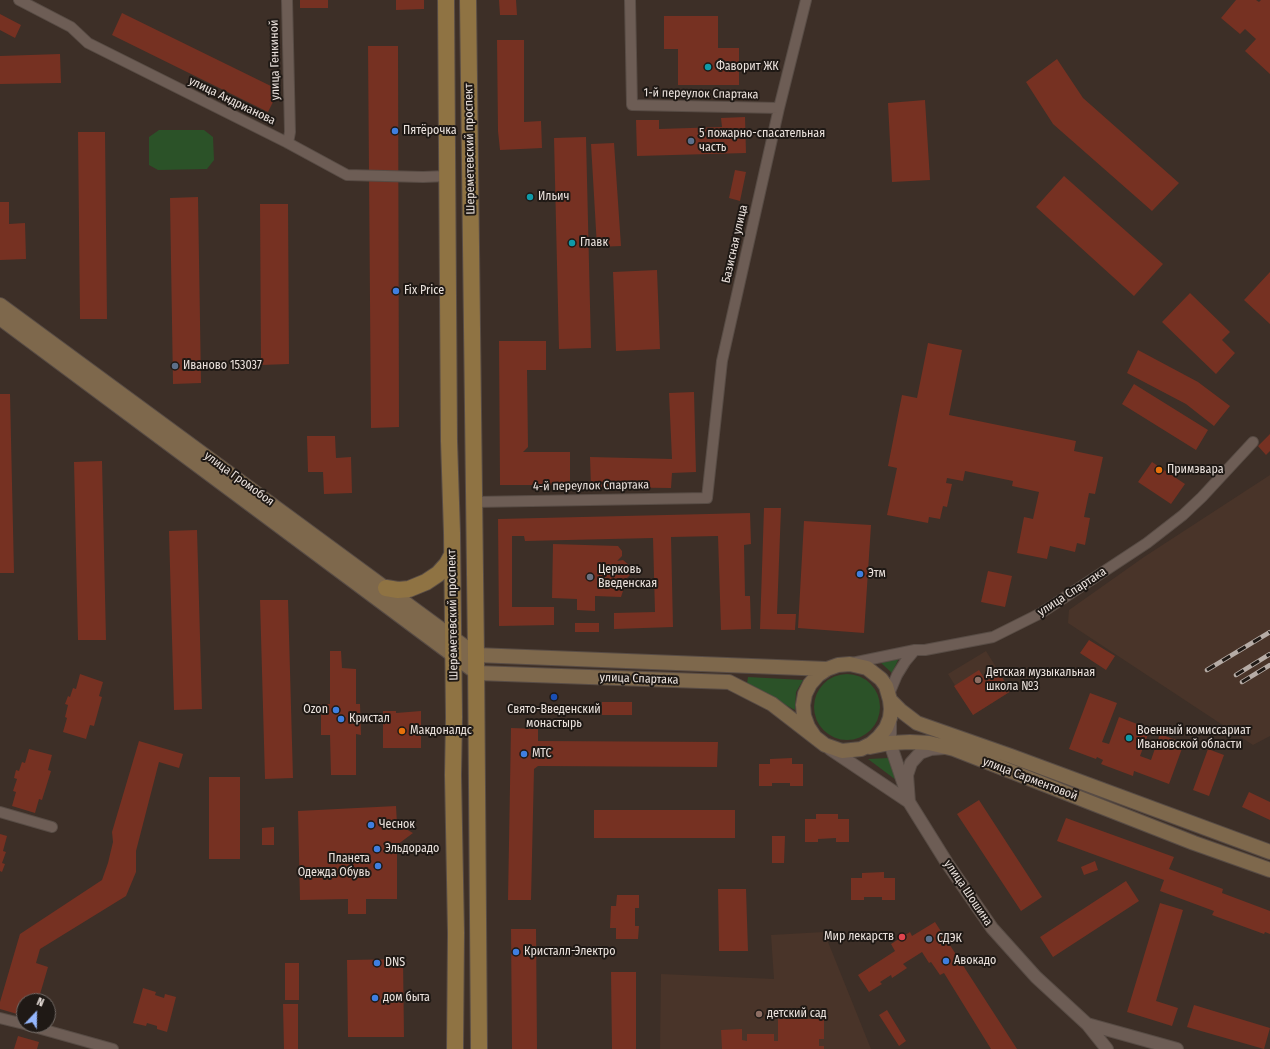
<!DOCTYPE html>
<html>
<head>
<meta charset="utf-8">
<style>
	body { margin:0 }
	#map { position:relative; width:1270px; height:1049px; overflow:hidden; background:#3d2f27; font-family:"Fira Sans Condensed",sans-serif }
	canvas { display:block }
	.north { position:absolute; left:16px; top:993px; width:40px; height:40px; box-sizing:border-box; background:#1f1915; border:1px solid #716965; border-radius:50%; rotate:22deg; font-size:11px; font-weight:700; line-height:16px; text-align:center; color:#ebe2dd }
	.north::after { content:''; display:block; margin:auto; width:14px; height:18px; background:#95b7fd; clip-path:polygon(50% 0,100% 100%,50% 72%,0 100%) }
</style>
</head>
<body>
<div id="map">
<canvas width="1270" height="1049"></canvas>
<div class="north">N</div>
</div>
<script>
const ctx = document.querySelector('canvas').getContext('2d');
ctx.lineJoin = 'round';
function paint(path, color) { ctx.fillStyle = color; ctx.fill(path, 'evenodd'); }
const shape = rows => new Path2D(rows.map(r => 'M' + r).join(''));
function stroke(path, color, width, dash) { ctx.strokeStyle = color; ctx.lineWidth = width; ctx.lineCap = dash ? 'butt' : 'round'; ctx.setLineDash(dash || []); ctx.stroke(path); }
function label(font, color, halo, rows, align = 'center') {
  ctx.font = font + ' "Fira Sans Condensed",sans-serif'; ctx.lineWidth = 4; ctx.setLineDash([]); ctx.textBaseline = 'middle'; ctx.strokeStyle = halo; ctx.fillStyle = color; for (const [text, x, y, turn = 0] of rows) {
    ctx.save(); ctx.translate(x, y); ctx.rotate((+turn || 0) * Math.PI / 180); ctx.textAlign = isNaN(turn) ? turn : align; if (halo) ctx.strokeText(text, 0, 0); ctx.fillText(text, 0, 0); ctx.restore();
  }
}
paint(shape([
	[1270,475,1270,736,1253,745,1068,623,1069,610,1144,557],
	[986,651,1011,691,973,715,948,674],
	[824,932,871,1049,660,1049,661,974,774,979,771,935]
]), '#493429');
paint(shape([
	[159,130,204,130,213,137,214,160,207,169,158,170,149,165,149,137],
	[899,658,892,673,880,662],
	'814 707a33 33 0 1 1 66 0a33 33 0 1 1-66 0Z',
	[748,677,803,680,796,692,795,710,747,684],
	[889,758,896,780,868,759]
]), '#2b5228');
paint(shape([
	[300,0,328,0,328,8,300,8],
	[396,0,424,0,424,9,396,10],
	[499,0,516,0,517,15,500,15],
	[1236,0,1256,0,1259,2,1261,0,1270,0,1270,74,1245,51,1256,39,1245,29,1240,34,1221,18],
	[122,13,279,90,268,112,112,35],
	[0,14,21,25,15,38,0,30],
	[664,16,718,16,718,48,739,48,739,85,678,85,678,49,664,49],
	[497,40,524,40,524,122,541,121,542,148,500,150,498,131],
	[368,46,398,46,399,427,371,428],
	[60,54,61,83,0,84,0,56],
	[1057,59,1083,98,1179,183,1152,211,1053,124,1026,82],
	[925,100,930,180,892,182,888,103],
	[745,117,746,153,637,156,636,120,659,120,659,129,722,127,721,118],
	[78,132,105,132,107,319,80,319],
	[586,137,591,348,559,349,554,138],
	[614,143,621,246,597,247,591,144],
	[735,170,746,172,740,201,729,198],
	[1064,176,1163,264,1134,296,1036,207],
	[198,197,201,383,173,384,170,198],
	[0,202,9,202,9,224,25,223,26,259,0,260],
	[260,204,288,204,289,364,261,365],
	[657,270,660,349,616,351,613,272],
	[1270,272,1270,324,1244,300],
	[1190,293,1230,332,1222,340,1235,353,1216,374,1162,322],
	[499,341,546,341,546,370,527,370,528,447,523,452,570,452,570,485,500,485],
	[928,343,962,350,949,415,1076,441,1074,451,1103,457,1095,494,1089,493,1084,517,1090,518,1085,545,1077,543,1075,552,1050,546,1047,559,1017,553,1024,517,1033,519,1039,492,1012,486,1013,481,965,471,963,481,947,478,946,483,952,484,947,507,943,506,940,519,929,517,928,523,887,515,897,468,888,466,902,395,917,398],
	[1138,350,1198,382,1230,406,1214,426,1186,404,1127,373],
	[1134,384,1208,430,1196,450,1122,404],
	[694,392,696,472,672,473,671,488,591,487,590,457,672,459,669,393],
	[0,394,10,394,14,573,0,573],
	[1270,434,1270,451,1266,455,1258,446],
	[307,436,335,436,336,458,351,457,352,493,324,494,323,472,308,472],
	[102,461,106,640,78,640,74,462],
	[1152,462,1185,484,1171,504,1138,482],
	[764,508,781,508,777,614,796,614,795,630,760,629],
	[750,513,751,544,744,545,745,596,750,596,751,629,721,630,718,536,671,537,673,627,614,629,614,613,655,612,653,538,525,541,524,536,512,536,512,607,554,607,554,625,499,626,498,519],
	[804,521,871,525,864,633,798,628],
	[197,530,202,709,174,710,169,531],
	[553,544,618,546,622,551,622,556,617,561,623,560,630,566,631,574,625,580,617,581,623,585,623,591,621,597,595,596,595,611,577,610,577,599,552,598],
	[988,571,1012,576,1005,607,981,602],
	[260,600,288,600,293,778,265,779],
	[575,623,599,623,599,632,575,632],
	[1089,640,1115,656,1106,670,1080,653],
	[330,651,341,651,342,668,356,669,356,704,360,704,361,735,356,734,356,775,331,775,330,735,321,735,321,704,330,704],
	[979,670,986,681,999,673,1011,691,973,715,954,686],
	[80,674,103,682,99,696,102,697,94,726,90,725,86,739,63,732,67,718,65,717,68,705,65,704,68,696,70,697,73,688,76,689],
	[1090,693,1117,703,1102,742,1109,744,1119,717,1150,729,1140,756,1151,760,1160,734,1184,743,1169,784,1134,771,1133,776,1101,764,1103,760,1097,757,1096,759,1069,749],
	[602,702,632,702,632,715,602,715],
	[383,711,396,711,396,713,421,711,421,748,383,748],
	[511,728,538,729,538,741,718,742,717,767,538,766,534,769,531,900,508,900],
	[139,741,183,754,179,768,159,762,136,851,136,872,126,896,40,949,36,963,48,967,38,1001,24,1001,24,1016,0,1009,0,1002,20,934,102,880,108,863,113,842,112,832],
	[29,749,52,755,48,770,51,771,42,800,39,799,35,813,12,806,16,792,13,791,17,779,14,778,16,770,19,771,22,762,25,763],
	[1208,749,1224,755,1209,796,1193,790],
	[792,758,792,764,803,764,803,786,790,786,790,783,772,783,772,786,759,786,759,764,770,764,770,759],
	[209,777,240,777,240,859,209,859],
	[1249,792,1270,802,1270,820,1242,807],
	[979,800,1042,897,1021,911,957,814],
	[396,806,397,824,413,833,397,845,397,899,366,899,366,914,348,914,348,899,300,900,298,811],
	[594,810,735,810,735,838,594,838],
	[816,814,838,814,838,819,849,819,849,842,836,842,836,838,818,839,818,842,805,842,805,819,816,819],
	[1066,818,1174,857,1169,869,1223,889,1222,893,1270,911,1270,934,1265,932,1264,934,1212,915,1214,911,1160,891,1164,880,1057,841],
	[274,827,274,845,262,845,262,828],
	[0,834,7,836,3,851,6,852,2,863,5,864,2,872,0,871],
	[772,836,785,836,784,863,772,863],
	[1095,861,1098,870,1084,875,1081,867],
	[884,872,884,878,895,878,895,900,882,900,882,897,864,897,864,900,851,900,851,878,862,878,862,873],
	[1126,881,1139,901,1053,957,1040,937],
	[718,889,746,889,748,951,719,951],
	[617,895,639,895,639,908,635,908,635,926,639,926,638,939,616,939,616,928,610,928,611,906,616,906],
	[1160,903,1183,910,1156,1001,1178,1008,1172,1026,1127,1012],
	[935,922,1017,1049,991,1049,944,973,940,975,931,962,929,963,922,952,903,964,907,968,892,978,891,975,880,982,882,984,869,992,858,975,895,951,891,944,910,932,912,936],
	[511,929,536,929,537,1049,512,1049],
	[403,959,404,1037,348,1037,347,960],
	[285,963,299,963,299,1000,285,1000],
	[611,972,636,972,636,1049,612,1049],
	[143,988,156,992,155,995,164,998,165,994,176,997,167,1032,157,1029,157,1026,147,1023,146,1026,133,1023],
	[283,1004,298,1004,298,1049,284,1049],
	[1194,1005,1270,1028,1264,1049,1187,1027],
	[887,1010,906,1041,899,1046,879,1015],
	[778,1019,824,1019,824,1039,819,1039,819,1046,824,1046,824,1049,722,1049,721,1030,742,1029,742,1040,747,1041,747,1034,774,1034,774,1041,778,1041],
	[18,1036,39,1042,37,1049,14,1049]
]), '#763122');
const minor = shape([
	[19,0,71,27,88,43,288,143,347,175,423,177,447,176],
	[287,0,290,132,288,143],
	[630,0,632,105,779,108],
	[474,502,707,498,722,361,779,108,806,0],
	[852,663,915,650,925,650,993,637,1041,613,1147,543,1183,515,1202,497,1253,442],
	[889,694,897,675,905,662,915,650],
	[0,812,52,827],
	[0,1018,24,1024],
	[27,1025,113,1049]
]);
const tertiary = shape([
	[890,719,890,743,905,788],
	[830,749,909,802,947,863,992,928,1036,977,1087,1024,1107,1049],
	[909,802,907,775,911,763,920,753,931,749,944,748],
	[1087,1024,1177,1049]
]);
const secondary = shape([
	[0,305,476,655,827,669],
	[0,318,477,673,729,682,772,704,825,745,842,751,861,749,871,744,879,737,886,728,890,718,891,709,890,700,886,686,881,679,867,668,850,664,838,665,827,669,818,675,810,684,805,694,803,705,804,716,808,727,814,736],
	[890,700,900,710,917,723,1011,756,1270,852],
	[870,747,890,743,910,742,929,743,954,749,1194,843,1270,870]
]);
const primary = shape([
	[446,0,449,441,452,533,454,717,453,775,456,933,455,1049],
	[468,0,476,655,479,1049],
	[386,588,398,590,409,589,426,582,438,574,447,564,452,555]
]);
stroke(minor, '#584c45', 12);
stroke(tertiary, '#584c45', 14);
stroke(secondary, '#584c45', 16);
stroke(primary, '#584c45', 18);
stroke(minor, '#6d5d55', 10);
stroke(tertiary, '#6d5d55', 12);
stroke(secondary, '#7e684c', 14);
stroke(primary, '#8f7343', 16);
const rail = shape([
	[1207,670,1270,632],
	[1236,675,1270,654],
	[1242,682,1270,665]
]);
stroke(rail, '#b6aca6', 4.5);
stroke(rail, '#1f1915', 3, [9]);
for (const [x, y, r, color] of [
	[708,67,4,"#0f9aa8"],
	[395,131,4,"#3f7fe0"],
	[691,141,4,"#5c6f8a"],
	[530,197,4,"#0f9aa8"],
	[572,243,4,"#0f9aa8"],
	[396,291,4,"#3f7fe0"],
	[175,366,4,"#5c6f8a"],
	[1159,470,4,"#e8710a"],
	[860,574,4,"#3f7fe0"],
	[590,577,4,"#6b7280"],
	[978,680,4,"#8d6e63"],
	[554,697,4,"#1a4fb4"],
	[336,710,4,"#3f7fe0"],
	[341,719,4,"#3f7fe0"],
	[402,731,4,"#e8710a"],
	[1129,738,4,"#0f9aa8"],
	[524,754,4,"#3f7fe0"],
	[371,825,4,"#3f7fe0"],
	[377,849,4,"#3f7fe0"],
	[378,866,4,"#3f7fe0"],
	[902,937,4,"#e0444e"],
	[929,939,4,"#5c6f8a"],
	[516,952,4,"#3f7fe0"],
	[946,961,4,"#3f7fe0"],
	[377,963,4,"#3f7fe0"],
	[375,998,4,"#3f7fe0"],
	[759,1014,4,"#8d6e63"]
]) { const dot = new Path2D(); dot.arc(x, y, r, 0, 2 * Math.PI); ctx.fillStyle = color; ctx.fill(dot); stroke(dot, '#1f1915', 1.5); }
label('12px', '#ebe2dd', '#1f1915', [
	["улица Генкиной",275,60,-91],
	["1-й переулок Спартака",701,94,1],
	["улица Андрианова",232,101,26],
	["Шереметевский проспект",470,149,-91],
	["Базисная улица",735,244,-77],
	["улица Громобоя",239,479,36],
	["4-й переулок Спартака",591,486,-1],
	["улица Спартака",1072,592,-33],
	["Шереметевский проспект",453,615,-91],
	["улица Спартака",639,679,2],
	["улица Сарментовой",1030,779,21],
	["улица Шошина",968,893,56]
]);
label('12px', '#ebe2dd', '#1f1915', [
	["Фаворит ЖК",716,67],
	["Пятёрочка",403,131],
	["5 пожарно-спасательная",699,134],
	["часть",699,148],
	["Ильич",538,197],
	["Главк",580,243],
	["Fix Price",404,291],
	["Иваново 153037",183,366],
	["Примэвара",1167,470],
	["Церковь",598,570],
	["Введенская",598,584],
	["Этм",868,574],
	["Детская музыкальная",986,673],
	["школа №3",986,687],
	["Ozon",328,710,"right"],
	["Свято-Введенский",554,710,"center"],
	["монастырь",554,724,"center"],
	["Кристал",349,719],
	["Макдоналдс",410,731],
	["Военный комиссариат",1137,731],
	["Ивановской области",1137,745],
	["МТС",532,754],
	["Чеснок",379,825],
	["Эльдорадо",385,849],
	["Планета",370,859,"right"],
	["Одежда Обувь",370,873,"right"],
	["Мир лекарств",894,937,"right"],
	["СДЭК",937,939],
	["Кристалл-Электро",524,952],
	["Авокадо",954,961],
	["DNS",385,963],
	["дом быта",383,998],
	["детский сад",767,1014]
], 'left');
</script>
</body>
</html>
